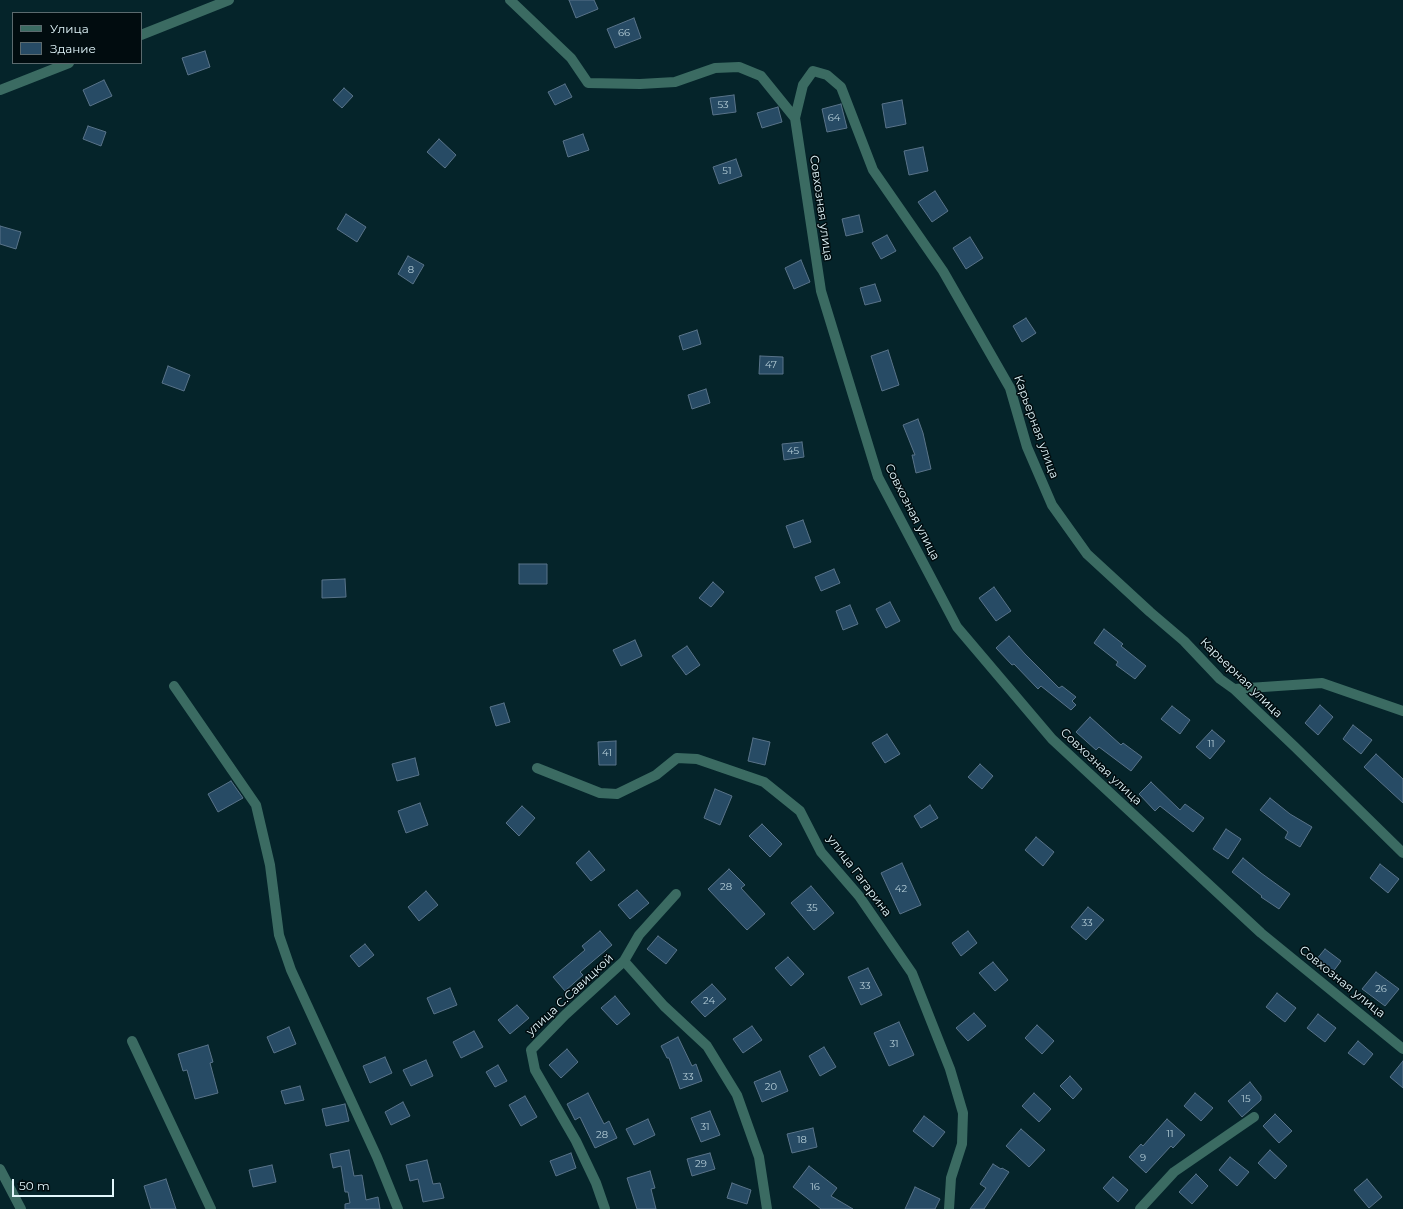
<!DOCTYPE html>
<html>
<head>
<meta charset="utf-8">
<style>
	body { margin:0 }
	#map { position:relative; width:1403px; height:1209px; overflow:hidden; background:#05242a; font-family:Montserrat,sans-serif }
	canvas { display:block }
	.legend { position:absolute; left:12px; top:12px; width:130px; height:52px; box-sizing:border-box; background:#010c0f; border:1px solid #5b6a6e; margin:0; padding:5px 7px; list-style:none; font-size:12px; color:#e2f7fc }
	.legend li { display:flex; align-items:center; gap:8px; height:20px }
	.legend b { width:20px; border:1px solid #5b6a6e }
	.scale { position:absolute; left:12px; top:1179px; width:102px; height:18px; box-sizing:border-box; border:2px solid #e2f7fc; border-top:0; padding-left:5px; font-size:12px; line-height:14px; white-space:nowrap; color:#e2f7fc; -webkit-text-stroke:3px #010c0f; paint-order:stroke }
</style>
</head>
<body>
<div id="map">
<canvas width="1403" height="1209"></canvas>
<ul class="legend">
<li><b style="height:5px;background:#3b6b62"></b>Улица</li>
<li><b style="height:11px;background:#274b65"></b>Здание</li>
</ul>
<div class="scale">50 m</div>
</div>
<script>
const ctx = document.querySelector('canvas').getContext('2d');
ctx.lineJoin = 'round';
function paint(path, color) { ctx.fillStyle = color; ctx.fill(path, 'evenodd'); }
const shape = rows => new Path2D(rows.map(r => 'M' + r).join(''));
function stroke(path, color, width, dash) { ctx.strokeStyle = color; ctx.lineWidth = width; ctx.lineCap = dash ? 'butt' : 'round'; ctx.setLineDash(dash || []); ctx.stroke(path); }
function label(font, color, halo, rows, align = 'center') {
  ctx.font = font + ' Montserrat,sans-serif'; ctx.lineWidth = 3; ctx.setLineDash([]); ctx.textBaseline = 'middle'; ctx.strokeStyle = halo; ctx.fillStyle = color; for (const [text, x, y, turn = 0] of rows) {
    ctx.save(); ctx.translate(x, y); ctx.rotate((+turn || 0) * Math.PI / 180); ctx.textAlign = isNaN(turn) ? turn : align; if (halo) ctx.strokeText(text, 0, 0); ctx.fillText(text, 0, 0); ctx.restore();
  }
}
const building = shape([
	[569,0,594,0,598,9,576,18,569,0],
	[634,18,641,38,615,48,607,29,634,18],
	[205,51,210,67,188,75,182,58,205,51],
	[104,80,112,96,90,106,83,90,104,80],
	[565,84,572,97,555,105,548,92,565,84],
	[344,88,353,96,342,108,333,100,344,88],
	[734,95,736,112,713,115,710,98,734,95],
	[902,100,906,124,886,128,882,104,902,100],
	[841,104,847,128,827,132,822,109,841,104],
	[778,107,782,122,762,128,757,113,778,107],
	[88,126,106,132,101,146,83,139,88,126],
	[583,134,589,150,568,157,563,141,583,134],
	[439,139,456,155,445,168,427,152,439,139],
	[923,147,928,171,909,175,904,151,923,147],
	[736,159,742,176,719,184,713,167,736,159],
	[935,191,948,211,932,222,918,202,935,191],
	[346,214,366,227,357,242,337,229,346,214],
	[859,215,863,232,846,236,842,219,859,215],
	[0,226,21,232,16,249,0,244,0,226],
	[887,235,896,251,881,259,872,243,887,235],
	[970,237,983,258,966,269,953,248,970,237],
	[408,256,424,265,413,284,398,274,408,256],
	[801,260,810,282,794,289,785,268,801,260],
	[875,284,881,301,865,305,860,288,875,284],
	[1026,318,1036,333,1022,342,1013,326,1026,318],
	[697,330,701,344,683,350,679,336,697,330],
	[888,350,899,385,882,391,871,356,888,350],
	[760,356,783,357,783,374,759,374,760,356],
	[168,366,190,375,184,391,162,383,168,366],
	[706,389,710,403,692,409,688,395,706,389],
	[918,419,923,433,931,469,916,473,912,455,915,455,903,425,918,419],
	[802,442,804,457,784,460,782,444,802,442],
	[803,520,811,542,794,548,786,526,803,520],
	[519,564,547,564,547,584,519,584,519,564],
	[834,569,840,583,821,591,815,577,834,569],
	[345,579,346,597,322,598,322,580,345,579],
	[713,582,724,592,711,607,699,598,713,582],
	[994,587,1011,611,996,621,979,598,994,587],
	[890,602,900,621,886,628,876,609,890,602],
	[850,605,858,624,843,630,836,611,850,605],
	[1104,629,1123,644,1121,646,1146,666,1135,679,1116,665,1118,662,1094,643,1104,629],
	[1009,636,1025,654,1059,688,1062,686,1076,697,1072,701,1076,705,1071,710,1041,686,1038,689,1014,664,1012,665,996,648,1009,636],
	[635,640,642,656,621,666,613,650,635,640],
	[687,646,700,665,686,675,672,656,687,646],
	[504,703,510,722,496,726,490,707,504,703],
	[1320,705,1333,717,1318,735,1305,723,1320,705],
	[1172,706,1190,720,1180,734,1161,719,1172,706],
	[1090,717,1121,745,1123,743,1142,757,1131,771,1099,747,1096,750,1076,732,1090,717],
	[1353,725,1372,740,1361,754,1343,739,1353,725],
	[1212,730,1225,741,1210,759,1196,747,1212,730],
	[887,734,900,754,885,763,872,743,887,734],
	[753,738,770,742,765,765,748,761,753,738],
	[616,741,616,765,599,765,598,742,616,741],
	[1376,754,1403,779,1403,803,1364,767,1376,754],
	[415,758,419,775,397,781,392,764,415,758],
	[980,764,993,776,982,789,968,777,980,764],
	[231,781,243,798,218,812,208,794,231,781],
	[1151,782,1180,810,1185,804,1204,818,1193,832,1160,806,1155,811,1139,794,1151,782],
	[715,789,732,796,720,825,704,818,715,789],
	[1270,798,1290,814,1312,827,1300,847,1285,838,1288,832,1260,810,1270,798],
	[420,803,428,825,406,833,398,811,420,803],
	[930,805,938,818,921,828,914,816,930,805],
	[522,806,535,818,519,836,506,823,522,806],
	[762,824,782,844,770,857,749,836,762,824],
	[1226,829,1241,839,1228,859,1213,849,1226,829],
	[1036,837,1054,852,1043,866,1025,850,1036,837],
	[589,851,605,870,591,881,576,863,589,851],
	[1243,858,1261,873,1290,894,1279,909,1261,897,1262,896,1232,872,1243,858],
	[902,863,921,905,900,914,881,873,902,863],
	[1380,864,1399,879,1388,893,1370,878,1380,864],
	[729,869,745,885,741,888,765,914,747,930,708,889,729,869],
	[811,886,834,913,814,930,791,903,811,886],
	[637,890,649,903,630,919,618,905,637,890],
	[426,891,438,905,419,921,408,907,426,891],
	[1088,907,1104,920,1086,940,1071,927,1088,907],
	[600,931,612,945,580,972,583,975,565,991,553,977,585,950,582,946,600,931],
	[968,931,977,943,961,956,952,943,968,931],
	[658,936,677,950,666,964,647,949,658,936],
	[365,944,374,955,359,967,350,956,365,944],
	[1325,949,1341,961,1332,973,1316,960,1325,949],
	[788,957,804,974,791,986,775,968,788,957],
	[993,962,1008,980,995,991,979,973,993,962],
	[868,968,882,995,861,1005,848,977,868,968],
	[1376,972,1399,989,1385,1006,1362,989,1376,972],
	[712,984,726,999,705,1017,691,1002,712,984],
	[450,988,457,1005,434,1014,427,998,450,988],
	[1277,993,1296,1008,1285,1022,1266,1007,1277,993],
	[615,996,630,1014,617,1025,601,1008,615,996],
	[517,1005,529,1018,510,1034,498,1020,517,1005],
	[974,1013,986,1026,968,1041,956,1028,974,1013],
	[1318,1014,1336,1028,1325,1042,1307,1028,1318,1014],
	[899,1022,914,1055,889,1066,874,1033,899,1022],
	[1037,1025,1054,1041,1042,1054,1025,1038,1037,1025],
	[752,1026,762,1040,743,1053,733,1039,752,1026],
	[289,1027,296,1044,274,1053,267,1037,289,1027],
	[474,1031,483,1047,461,1058,453,1042,474,1031],
	[678,1037,692,1066,696,1064,702,1081,680,1089,669,1058,667,1058,661,1046,678,1037],
	[1358,1041,1373,1054,1364,1065,1348,1053,1358,1041],
	[208,1045,213,1062,210,1063,218,1093,195,1099,187,1070,183,1071,178,1054,208,1045],
	[824,1047,836,1067,820,1076,809,1056,824,1047],
	[567,1049,578,1062,561,1078,549,1065,567,1049],
	[385,1057,392,1073,370,1083,363,1066,385,1057],
	[426,1060,433,1076,411,1086,403,1070,426,1060],
	[1403,1061,1403,1088,1390,1077,1403,1061],
	[498,1065,507,1081,495,1087,486,1072,498,1065],
	[780,1071,788,1091,762,1102,754,1082,780,1071],
	[1070,1076,1082,1089,1073,1099,1060,1086,1070,1076],
	[1250,1082,1261,1096,1261,1100,1242,1117,1228,1101,1250,1082],
	[300,1086,304,1100,285,1104,281,1091,300,1086],
	[588,1093,604,1124,609,1121,617,1138,595,1148,580,1117,575,1120,567,1104,588,1093],
	[1034,1093,1051,1109,1039,1122,1022,1106,1034,1093],
	[1195,1093,1213,1108,1201,1121,1184,1106,1195,1093],
	[525,1096,537,1117,521,1126,509,1105,525,1096],
	[403,1102,410,1116,391,1125,385,1112,403,1102],
	[345,1104,349,1121,326,1126,322,1109,345,1104],
	[710,1111,720,1135,701,1142,691,1118,710,1111],
	[1275,1114,1292,1131,1279,1143,1263,1126,1275,1114],
	[924,1116,945,1132,933,1147,913,1131,924,1116],
	[648,1119,655,1135,634,1145,626,1129,648,1119],
	[1167,1119,1185,1135,1173,1148,1171,1146,1146,1173,1129,1157,1141,1144,1143,1146,1167,1119],
	[813,1128,817,1147,792,1153,787,1134,813,1128],
	[1021,1129,1045,1150,1029,1167,1006,1146,1021,1129],
	[349,1150,354,1176,362,1175,366,1200,378,1197,380,1209,345,1209,345,1204,350,1203,348,1192,345,1192,341,1166,333,1168,330,1154,349,1150],
	[1270,1150,1287,1166,1275,1179,1258,1163,1270,1150],
	[571,1153,576,1168,556,1176,550,1161,571,1153],
	[710,1153,715,1169,692,1176,687,1159,710,1153],
	[1230,1157,1249,1172,1237,1186,1219,1170,1230,1157],
	[427,1160,433,1184,440,1183,444,1198,423,1202,418,1179,410,1181,406,1165,427,1160],
	[993,1164,1001,1169,1002,1168,1009,1172,984,1209,970,1209,986,1188,980,1184,993,1164],
	[272,1165,276,1182,253,1187,249,1170,272,1165],
	[809,1166,837,1188,831,1196,853,1209,821,1209,793,1187,809,1166],
	[650,1171,655,1188,651,1189,656,1209,637,1209,627,1178,650,1171],
	[1196,1174,1208,1186,1192,1204,1179,1192,1196,1174],
	[1113,1177,1128,1190,1118,1202,1103,1188,1113,1177],
	[166,1179,176,1209,151,1209,144,1186,166,1179],
	[1367,1179,1382,1197,1369,1208,1354,1190,1367,1179],
	[732,1183,751,1190,747,1204,727,1198,732,1183],
	[915,1187,940,1199,935,1209,905,1209,915,1187]
]);
paint(building, '#274b65');
stroke(building, '#597389', 1);
stroke(shape([
	[510,0,571,58,588,83,640,84,675,82,715,68,739,67,761,76,795,118,821,291,878,477,957,627,1052,739,1261,933,1403,1049],
	[141,35,229,0],
	[0,90,69,63],
	[795,118,803,85,813,71,827,75,841,87,873,170,943,271,1010,388,1027,447,1052,505,1087,554,1150,612,1184,641,1220,679,1234,689,1295,747,1403,853],
	[174,686,256,805,270,865,279,935,291,970,377,1157,398,1209],
	[1234,689,1322,683,1403,711],
	[537,768,600,793,617,794,656,775,677,758,697,759,764,782,800,811,821,852,859,896,912,973,950,1069,963,1113,962,1144,951,1178,949,1209],
	[624,961,664,1006,707,1046,737,1095,759,1157,767,1209],
	[132,1041,211,1209],
	[0,1169,21,1209],
	[605,1209,596,1183,576,1141,535,1070,531,1050,565,1015,624,961,639,935,676,894],
	[1140,1209,1174,1172,1254,1117]
]), '#3b6b62', 10);
label('10px', '#b3ccd6', null, [
	["66",624,33],
	["53",723,105],
	["64",834,118],
	["51",727,171],
	["8",411,270],
	["47",771,365],
	["45",793,451],
	["11",1211,744],
	["41",607,753],
	["28",726,887],
	["42",901,889],
	["35",812,908],
	["33",1087,923],
	["33",865,986],
	["26",1381,989],
	["24",709,1001],
	["31",894,1044],
	["33",688,1077],
	["20",771,1087],
	["15",1246,1099],
	["31",705,1127],
	["11",1170,1134],
	["28",602,1135],
	["18",802,1140],
	["9",1143,1158],
	["29",701,1164],
	["16",815,1187]
]);
label('12px', '#e2f7fc', '#010c0f', [
	["Совхозная улица",821,208,82],
	["Карьерная улица",1036,427,70],
	["Совхозная улица",912,512,63],
	["Карьерная улица",1241,678,44],
	["Совхозная улица",1101,767,43],
	["улица Гагарина",859,876,53],
	["Совхозная улица",1342,982,39],
	["улица С.Савицкой",570,995,-43]
]);
</script>
</body>
</html>
